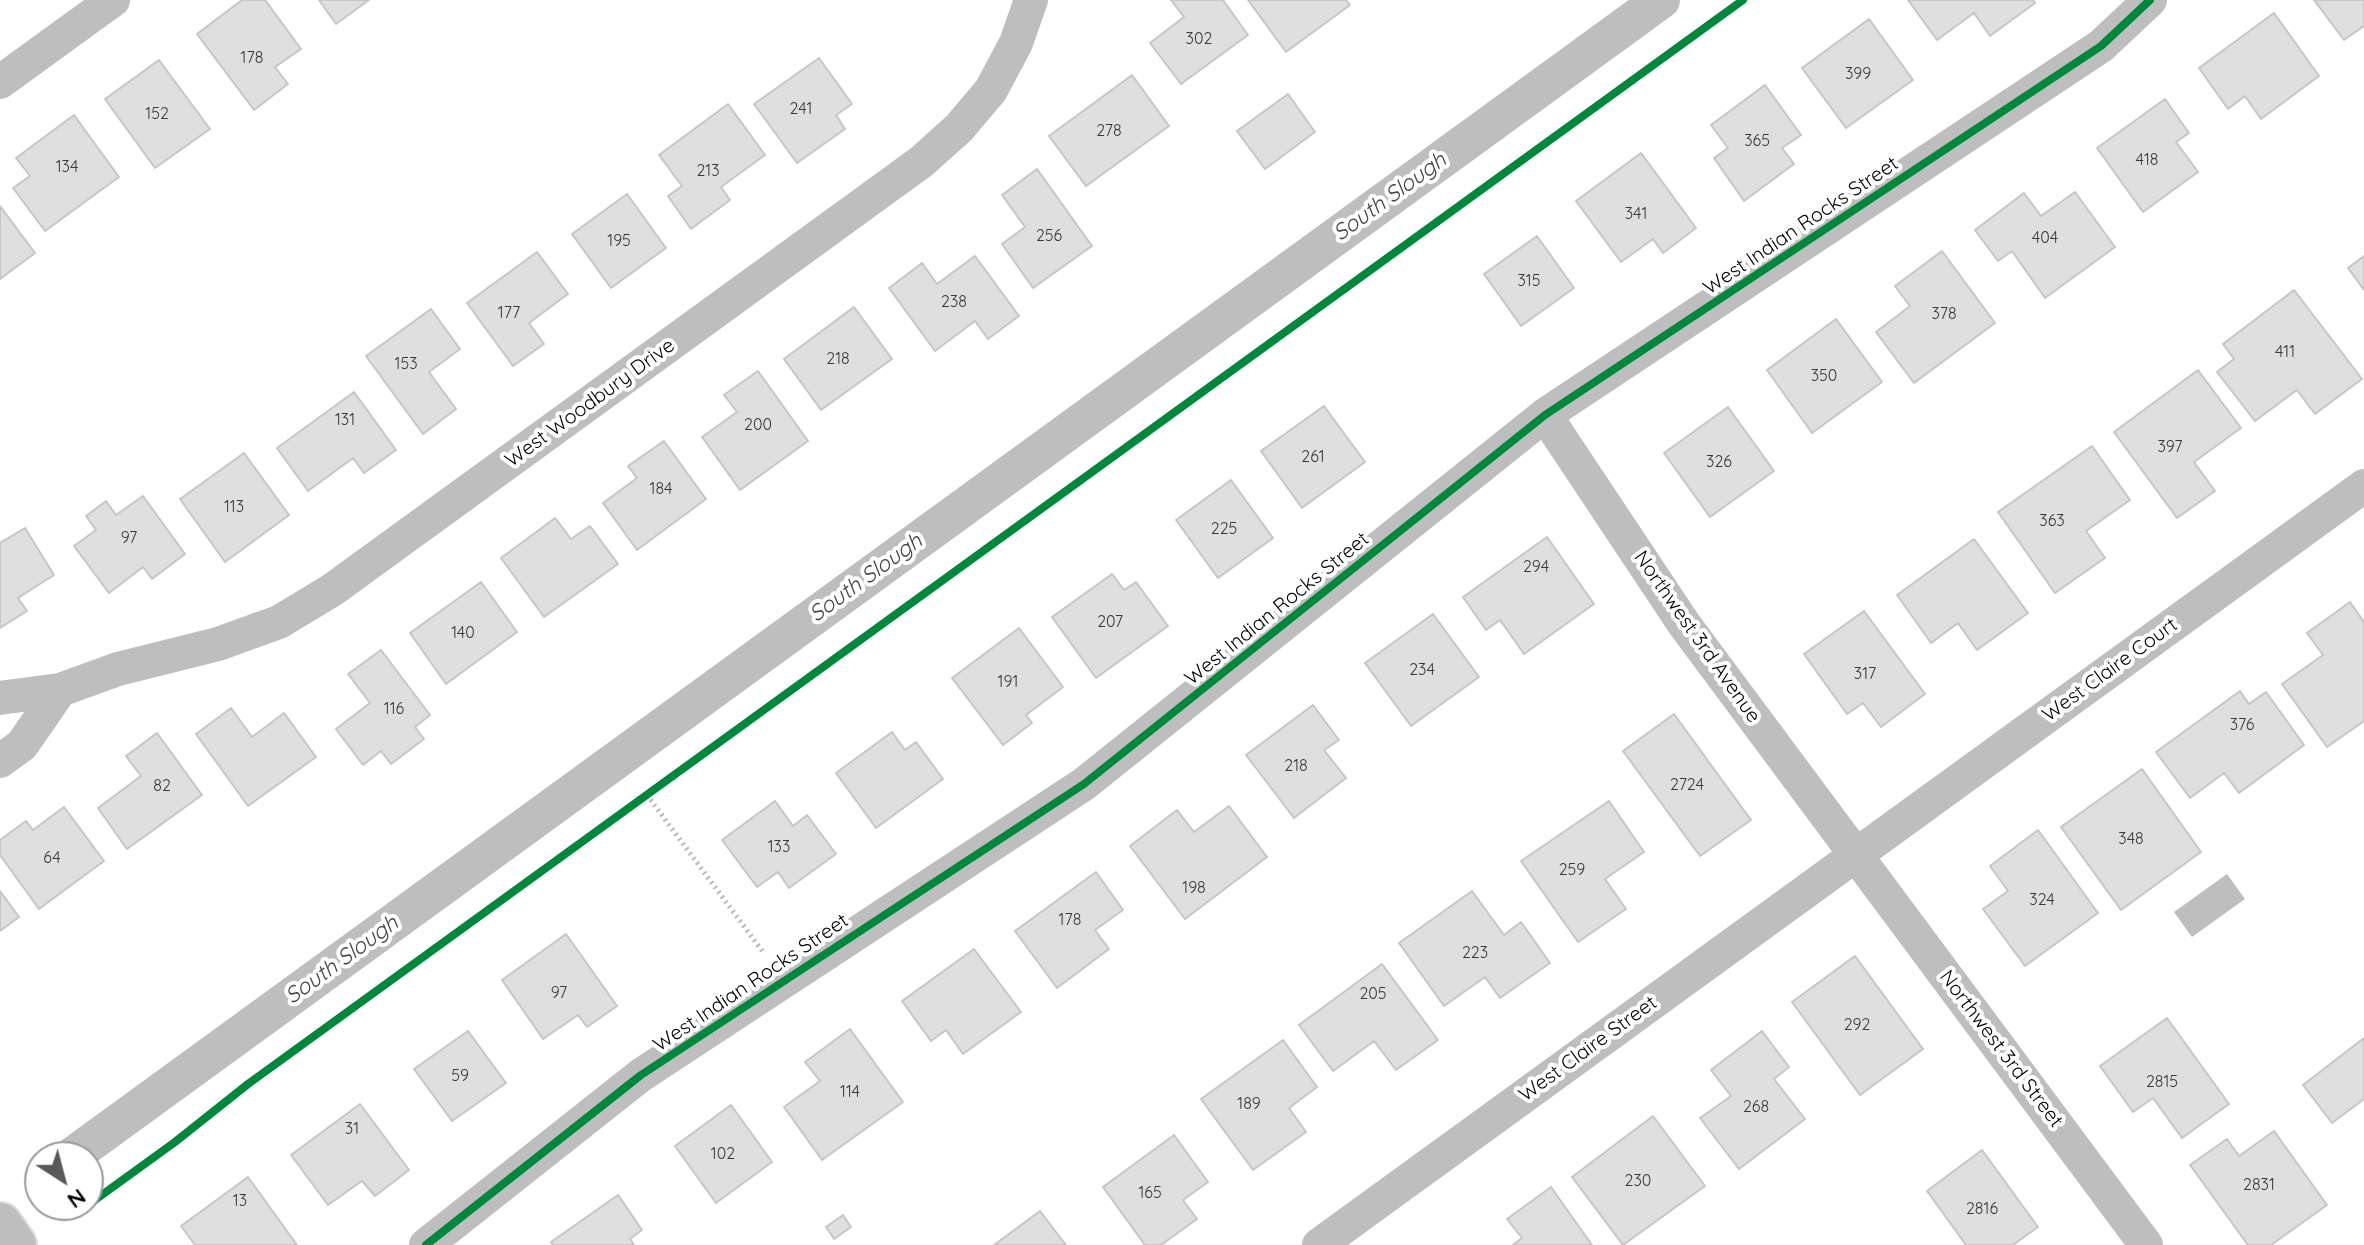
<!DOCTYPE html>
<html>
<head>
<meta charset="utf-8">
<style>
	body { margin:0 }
	#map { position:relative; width:2364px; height:1245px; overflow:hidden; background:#fff; font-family:Quicksand,sans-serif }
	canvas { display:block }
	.north { position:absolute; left:24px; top:1141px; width:80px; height:80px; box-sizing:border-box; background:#fff; border:2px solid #999; border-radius:50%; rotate:144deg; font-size:22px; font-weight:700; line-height:32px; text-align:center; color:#000 }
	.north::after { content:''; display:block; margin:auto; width:28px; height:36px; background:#595959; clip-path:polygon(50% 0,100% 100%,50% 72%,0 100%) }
</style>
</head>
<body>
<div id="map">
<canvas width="2364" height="1245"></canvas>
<div class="north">N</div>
</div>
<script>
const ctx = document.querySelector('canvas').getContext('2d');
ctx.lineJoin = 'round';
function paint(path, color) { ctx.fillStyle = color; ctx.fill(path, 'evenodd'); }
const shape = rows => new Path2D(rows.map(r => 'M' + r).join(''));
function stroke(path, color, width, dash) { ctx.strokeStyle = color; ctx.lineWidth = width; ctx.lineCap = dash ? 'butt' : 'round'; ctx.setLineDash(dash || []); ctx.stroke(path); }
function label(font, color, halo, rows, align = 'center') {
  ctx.font = font + ' Quicksand,sans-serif'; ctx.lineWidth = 8; ctx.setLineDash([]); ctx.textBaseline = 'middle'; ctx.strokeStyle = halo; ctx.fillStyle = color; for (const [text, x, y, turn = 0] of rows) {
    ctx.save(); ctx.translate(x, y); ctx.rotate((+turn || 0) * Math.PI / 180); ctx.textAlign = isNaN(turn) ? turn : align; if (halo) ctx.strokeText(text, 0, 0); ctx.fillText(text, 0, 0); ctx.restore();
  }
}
paint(shape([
	[2227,874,2245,899,2192,937,2174,912]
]), '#bebebe');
stroke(shape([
	[71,1157,1661,0]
]), '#bebebe', 38);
const building = shape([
	[242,0,265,0,301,49,275,67,288,84,254,110,197,34,242,0],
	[319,0,369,0,336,24,319,0],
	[1171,0,1223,0,1248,35,1181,84,1150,43,1184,17,1171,0],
	[1248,0,1346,0,1350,5,1286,52,1248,0],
	[1908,0,2033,0,2035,3,1990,36,1974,13,1937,40,1908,0],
	[2314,0,2364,0,2364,26,2344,40,2314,0],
	[2274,13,2319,76,2261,119,2245,96,2228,109,2199,68,2274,13],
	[1869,19,1913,80,1846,128,1802,68,1869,19],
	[819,58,852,104,836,115,845,129,797,163,754,104,819,58],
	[159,60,210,129,155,168,105,99,159,60],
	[1132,75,1169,126,1086,186,1049,136,1132,75],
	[1765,85,1801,135,1782,148,1794,164,1744,201,1714,158,1728,148,1711,125,1765,85],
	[1288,94,1315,132,1265,169,1237,131,1288,94],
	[2165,99,2189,133,2176,142,2198,172,2143,212,2097,148,2165,99],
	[728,104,765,155,721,187,730,200,691,229,668,196,682,186,659,155,728,104],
	[74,115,119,177,45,231,13,188,30,176,16,158,74,115],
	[1641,153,1696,228,1663,253,1653,239,1621,262,1576,201,1641,153],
	[1037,169,1092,246,1033,288,1002,244,1025,227,1002,195,1037,169],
	[2075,192,2115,247,2045,298,2012,251,1998,261,1975,230,2024,193,2041,216,2075,192],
	[627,194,666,248,611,288,572,234,627,194],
	[0,206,35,253,0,279,0,206],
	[1537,236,1574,288,1521,326,1484,274,1537,236],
	[1942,251,1995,323,1914,383,1876,332,1910,306,1895,286,1942,251],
	[537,252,568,294,529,323,544,344,513,366,467,303,537,252],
	[975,256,1019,316,988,339,975,321,935,351,889,288,922,263,937,284,975,256],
	[2364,256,2364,290,2348,268,2364,256],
	[2294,290,2362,379,2315,414,2297,390,2255,421,2217,372,2234,359,2223,344,2294,290],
	[854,307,892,359,821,410,784,359,854,307],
	[431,309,460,349,429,372,456,409,423,434,366,356,431,309],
	[1836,319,1882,382,1812,433,1767,370,1836,319],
	[2198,370,2241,428,2194,462,2215,491,2177,518,2114,432,2198,370],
	[758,371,808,441,740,490,702,437,737,412,724,395,758,371],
	[354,392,396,450,364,473,353,458,308,491,277,448,354,392],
	[1324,406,1365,462,1302,508,1261,451,1324,406],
	[1728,407,1774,471,1710,517,1664,453,1728,407],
	[664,441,706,499,637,550,603,503,637,478,628,466,664,441],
	[2092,446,2130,500,2086,531,2105,558,2055,593,1998,512,2092,446],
	[244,453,289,515,225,562,180,499,244,453],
	[1231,480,1273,538,1218,578,1176,520,1231,480],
	[143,496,185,554,152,579,143,567,109,593,74,546,96,530,86,516,106,501,116,515,143,496],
	[555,518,571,539,590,526,618,564,544,617,501,558,555,518],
	[25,528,54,575,18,598,27,611,0,628,0,543,25,528],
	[1547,537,1594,604,1524,654,1500,620,1486,630,1463,597,1547,537],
	[1974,539,2028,613,1977,650,1958,623,1931,643,1897,595,1974,539],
	[1112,574,1124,590,1136,582,1168,626,1096,678,1052,617,1112,574],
	[481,582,517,632,446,684,410,633,481,582],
	[2350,602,2364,622,2364,721,2327,747,2282,684,2323,655,2307,633,2350,602],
	[1864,611,1925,694,1881,727,1863,703,1847,714,1804,654,1864,611],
	[1433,614,1479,677,1411,726,1365,663,1433,614],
	[1019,628,1063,687,1026,715,1032,723,1003,745,952,678,1019,628],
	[381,650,430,715,415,727,424,739,391,764,381,751,363,765,336,729,370,703,348,674,381,650],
	[2240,691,2249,704,2266,692,2304,745,2239,793,2224,773,2190,798,2156,752,2240,691],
	[1313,705,1339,740,1324,750,1346,778,1294,818,1246,755,1313,705],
	[231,708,252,737,284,713,316,757,248,806,196,734,231,708],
	[1674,714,1751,820,1700,856,1623,751,1674,714],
	[892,732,905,750,916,742,943,779,876,828,836,773,892,732],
	[157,733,202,795,127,849,98,808,141,776,126,756,157,733],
	[2142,769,2201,852,2121,910,2061,827,2142,769],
	[775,801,793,826,807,815,836,854,789,888,778,872,757,887,722,840,775,801],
	[1609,801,1644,852,1605,879,1626,909,1578,942,1521,861,1609,801],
	[1229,806,1267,857,1185,919,1130,846,1177,810,1194,832,1229,806],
	[64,807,104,861,39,909,0,855,0,840,26,821,33,830,64,807],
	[2038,830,2098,913,2025,966,1983,909,2008,891,1990,866,2038,830],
	[1096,872,1123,910,1095,930,1109,949,1057,988,1015,931,1096,872],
	[0,891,19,917,0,931,0,891],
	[1472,891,1504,935,1521,922,1550,963,1500,998,1485,977,1444,1006,1399,943,1472,891],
	[566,934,617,1006,587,1027,578,1015,543,1039,502,980,566,934],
	[974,949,1021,1012,963,1054,946,1030,931,1041,902,1001,974,949],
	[1855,956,1923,1049,1860,1095,1792,1002,1855,956],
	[1382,964,1438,1040,1396,1070,1374,1041,1333,1071,1299,1025,1382,964],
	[2167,1018,2229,1104,2182,1138,2153,1098,2133,1112,2100,1066,2167,1018],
	[850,1029,903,1102,822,1160,784,1107,820,1081,805,1062,850,1029],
	[468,1031,506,1083,452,1121,414,1069,468,1031],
	[1762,1031,1789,1067,1774,1079,1805,1119,1739,1169,1700,1118,1731,1096,1711,1070,1762,1031],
	[2364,1038,2364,1099,2332,1123,2303,1085,2364,1038],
	[1283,1040,1317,1087,1289,1108,1306,1132,1253,1170,1201,1099,1283,1040],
	[360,1104,409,1170,375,1196,362,1181,328,1205,291,1155,360,1104],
	[731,1105,772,1162,716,1203,675,1146,731,1105],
	[1653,1116,1705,1186,1623,1245,1572,1177,1653,1116],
	[2274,1131,2327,1205,2271,1245,2248,1245,2190,1165,2227,1139,2239,1156,2274,1131],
	[1174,1135,1208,1182,1183,1200,1197,1219,1161,1245,1145,1245,1103,1187,1174,1135],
	[1982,1150,2038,1227,2013,1245,1966,1245,1927,1191,1982,1150],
	[248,1177,297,1245,195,1245,181,1226,248,1177],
	[1551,1187,1592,1245,1513,1245,1522,1238,1507,1219,1551,1187],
	[618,1195,642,1230,630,1239,634,1245,553,1245,551,1242,618,1195],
	[1040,1211,1066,1245,994,1245,1040,1211],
	[843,1215,851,1227,834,1239,826,1227,843,1215]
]);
paint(building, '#dfdfdf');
stroke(building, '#c6c6c6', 2);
const major = shape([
	[0,1225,14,1245]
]);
stroke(major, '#dbdbdb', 48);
stroke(shape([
	[647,795,763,952]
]), '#b9b9b9', 5, [2, 4]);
stroke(shape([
	[0,82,113,0],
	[1545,415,1684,624,2146,1245],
	[60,690,118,669,218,644,279,622,332,590,921,162,959,128,991,90,1016,43,1031,0],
	[0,698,60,690,22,745,0,761],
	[426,1245,641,1075,1084,784,1545,415,2101,46,2150,0],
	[1319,1245,2364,486]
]), '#bebebe', 34);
stroke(major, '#bebebe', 44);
stroke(shape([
	[77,1213,175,1142,248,1084,1743,0],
	[426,1245,641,1075,1084,784,1545,415,2101,46,2150,0]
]), '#00873e', 8);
label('16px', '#383838', null, [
	["302",1199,39],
	["178",252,58],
	["399",1858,74],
	["241",801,109],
	["152",157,114],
	["278",1109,131],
	["365",1757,141],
	["418",2147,160],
	["134",67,167],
	["213",708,171],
	["341",1636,214],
	["256",1049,236],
	["404",2045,238],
	["195",619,241],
	["315",1529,281],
	["238",954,302],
	["177",509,313],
	["378",1944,314],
	["411",2285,352],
	["218",838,359],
	["153",406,364],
	["350",1824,376],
	["131",345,420],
	["200",758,425],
	["397",2170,447],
	["261",1313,457],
	["326",1719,462],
	["184",661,489],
	["113",234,507],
	["363",2052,521],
	["225",1224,529],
	["97",129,538],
	["294",1536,567],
	["207",1110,622],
	["140",463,633],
	["234",1422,670],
	["317",1865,674],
	["191",1008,682],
	["116",394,709],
	["376",2242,725],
	["218",1296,766],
	["2724",1687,785],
	["82",162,786],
	["348",2131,839],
	["133",779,847],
	["64",52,858],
	["259",1572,870],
	["198",1194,888],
	["324",2042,900],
	["178",1070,920],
	["223",1475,953],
	["97",559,993],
	["205",1373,994],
	["292",1857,1025],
	["59",460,1076],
	["2815",2162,1082],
	["114",850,1092],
	["189",1249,1104],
	["268",1756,1107],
	["31",352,1129],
	["102",723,1154],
	["230",1638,1181],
	["2831",2259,1185],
	["165",1150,1193],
	["13",240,1201],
	["2816",1982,1209]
]);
label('20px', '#000', '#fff', [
	["West Indian Rocks Street",1801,226,-34],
	["West Woodbury Drive",590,403,-36],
	["West Indian Rocks Street",1277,609,-39],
	["Northwest 3rd Avenue",1697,637,55],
	["West Claire Court",2110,670,-36],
	["West Indian Rocks Street",751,983,-34],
	["West Claire Street",1588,1049,-36],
	["Northwest 3rd Street",2001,1049,53]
]);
label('italic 22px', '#434343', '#fff', [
	["South Slough",1390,197,-36],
	["South Slough",866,578,-36],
	["South Slough",342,960,-36]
]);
</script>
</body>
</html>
